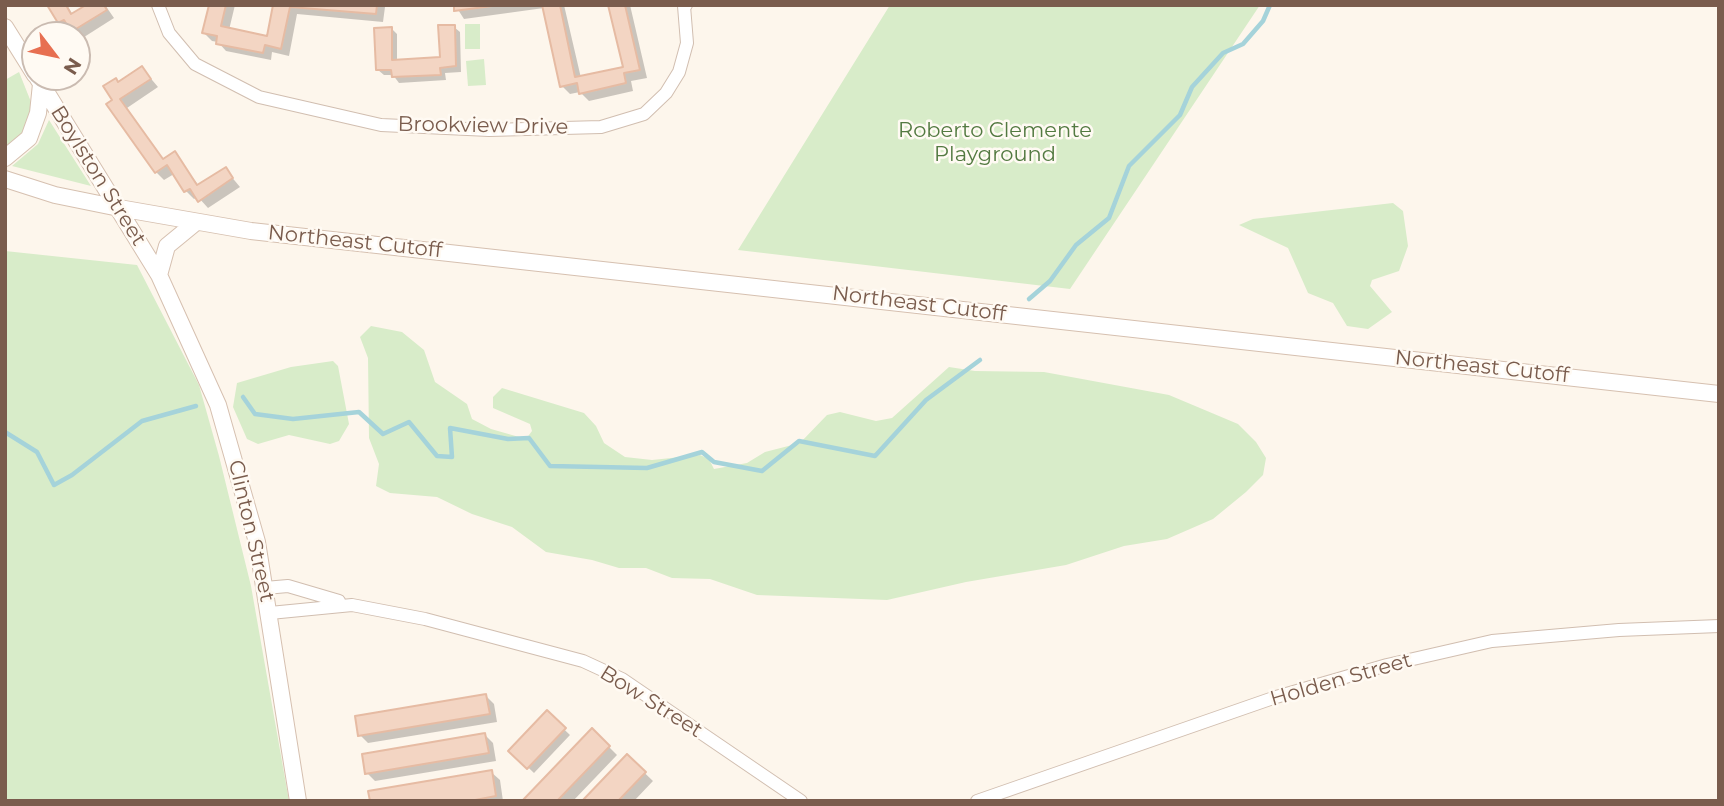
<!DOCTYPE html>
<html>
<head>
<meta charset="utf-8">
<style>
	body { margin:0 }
	#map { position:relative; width:1724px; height:806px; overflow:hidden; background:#fdf6ec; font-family:Montserrat,sans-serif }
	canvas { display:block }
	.frame { position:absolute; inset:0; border:7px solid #7a5c4d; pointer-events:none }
	.north { position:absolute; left:21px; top:21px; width:70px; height:70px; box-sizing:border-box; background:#fffaf3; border:2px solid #cabbb1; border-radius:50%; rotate:122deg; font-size:19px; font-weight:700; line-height:28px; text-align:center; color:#7a5c4d }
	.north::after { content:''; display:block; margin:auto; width:24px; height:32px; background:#e76f51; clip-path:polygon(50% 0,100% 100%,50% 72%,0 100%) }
</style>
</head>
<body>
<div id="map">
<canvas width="1724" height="806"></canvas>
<div class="frame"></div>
<div class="north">N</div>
</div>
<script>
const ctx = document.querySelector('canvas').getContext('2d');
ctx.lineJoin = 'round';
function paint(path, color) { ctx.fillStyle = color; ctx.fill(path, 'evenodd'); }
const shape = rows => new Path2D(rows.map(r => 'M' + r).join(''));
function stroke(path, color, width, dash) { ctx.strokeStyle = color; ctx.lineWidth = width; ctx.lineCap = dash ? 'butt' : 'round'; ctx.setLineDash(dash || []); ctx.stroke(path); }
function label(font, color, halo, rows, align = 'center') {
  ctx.font = font + ' Montserrat,sans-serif'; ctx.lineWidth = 5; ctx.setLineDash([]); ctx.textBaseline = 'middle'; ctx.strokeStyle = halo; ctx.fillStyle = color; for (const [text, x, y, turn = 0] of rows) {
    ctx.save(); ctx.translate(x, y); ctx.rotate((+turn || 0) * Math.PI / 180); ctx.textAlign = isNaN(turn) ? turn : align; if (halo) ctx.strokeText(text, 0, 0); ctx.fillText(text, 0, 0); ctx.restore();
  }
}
paint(shape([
	[890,5,1260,5,1070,289,738,250],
	[465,24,480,24,480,49,465,49],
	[484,59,486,85,468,86,466,61],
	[19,72,31,102,30,118,25,132,5,150,5,80],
	[49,120,91,186,12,166,38,144],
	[1393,203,1403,211,1408,246,1399,271,1372,280,1370,286,1392,312,1368,329,1347,326,1333,303,1308,293,1288,248,1239,225,1253,219],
	[5,251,137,265,199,385,219,456,251,586,289,801,5,801],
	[371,326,402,332,424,350,435,382,467,404,472,419,491,429,526,439,532,431,530,424,493,408,493,397,502,388,584,413,596,426,604,443,625,457,652,460,700,455,709,459,714,469,747,463,765,452,800,443,827,415,840,412,876,421,892,418,949,367,975,371,1044,372,1169,395,1238,424,1256,442,1266,458,1263,475,1246,492,1213,519,1167,539,1124,546,1066,565,966,582,887,600,757,595,710,579,672,578,646,568,619,568,592,560,546,552,512,527,472,514,437,497,390,493,376,486,379,464,369,438,368,358,360,337],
	[333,361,338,366,349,424,339,441,330,444,289,435,258,444,247,439,233,407,237,383,291,367]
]), '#d8ecc9');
paint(shape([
	[49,5,67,5,73,15,90,5,105,5,114,18,81,39,71,28,68,30,60,22],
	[211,5,235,5,229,30,269,38,283,5,385,7,383,22,297,14,289,56,272,52,271,60,226,51,218,42,212,41,204,33],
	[455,5,564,5,581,78,625,68,610,5,630,5,647,78,631,81,633,91,589,101,580,92,570,94,562,86,544,8,464,19],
	[454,27,460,32,461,72,445,73,446,80,399,83,393,75,384,75,378,70,391,28,397,34,397,61,442,59],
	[142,68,158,87,127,108,164,161,175,154,199,186,225,169,240,187,208,208,198,197,194,199,186,191,174,174,164,180,156,172,114,100,119,84],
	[486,696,494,704,497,722,368,743,360,735],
	[547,713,570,735,534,773,511,751],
	[592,730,617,755,573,801,524,801],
	[485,735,493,743,496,761,375,781,367,773],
	[627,756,653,781,634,801,584,801],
	[491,772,500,780,503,801,371,801]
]), '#0003');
stroke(shape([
	[1029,299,1050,281,1076,245,1109,218,1129,166,1180,115,1192,87,1223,53,1243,44,1263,21,1270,5],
	[243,397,255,414,293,419,359,412,383,434,409,422,437,456,452,457,450,428,508,439,529,438,550,466,647,468,702,452,714,462,762,471,799,441,875,456,926,400,980,360],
	[5,432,37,452,54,485,72,475,142,421,196,406]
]), '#a5d3da', 4.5);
const building = shape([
	[47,5,66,5,71,14,86,5,104,5,107,10,71,32,64,20,58,23,47,5],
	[209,5,226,5,221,26,267,36,273,5,377,5,376,14,290,7,281,49,265,45,263,53,216,44,217,36,202,33,209,5],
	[454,5,500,5,454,11,454,5],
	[542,5,560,5,575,77,623,67,608,5,625,5,640,70,624,73,626,83,579,94,577,83,560,87,542,5],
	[438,25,455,25,456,66,440,68,441,75,392,77,391,70,376,70,374,28,392,27,392,60,440,57,438,25],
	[142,66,151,79,120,99,163,159,175,151,197,185,226,167,233,178,198,202,190,189,184,192,167,165,155,173,106,104,112,100,103,86,116,78,118,82,142,66],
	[486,694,490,714,358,736,355,716,486,694],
	[547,710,566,728,527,769,508,751,547,710],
	[592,728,610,746,557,801,522,801,592,728],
	[485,733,489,753,365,774,362,754,485,733],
	[627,754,646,772,618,801,582,801,627,754],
	[492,770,496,796,470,801,370,801,368,791,492,770]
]);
paint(building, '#f3d5c3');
stroke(building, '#e6bba3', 2);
const minor = shape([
	[158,5,169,33,195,64,259,97,381,125,489,130,601,127,644,114,666,93,679,72,687,43,684,6,686,5],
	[265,588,288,586,339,601],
	[270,613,352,605,425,619,583,661,622,679,801,801],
	[977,801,1276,697,1387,665,1492,641,1619,630,1719,626]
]);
const secondary = shape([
	[5,27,35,75],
	[37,77,159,275,218,405,257,542,298,801],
	[5,158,29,138,38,113,41,84],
	[5,179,55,195,119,208,251,231,1719,394],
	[159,275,167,246,195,223]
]);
stroke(minor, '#d1beb0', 14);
stroke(secondary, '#d6c0b0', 18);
stroke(minor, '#fff', 12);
stroke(secondary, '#fff', 16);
label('21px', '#7a5c4d', '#fffaf3', [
	["Brookview Drive",483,126,1],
	["Boylston Street",98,176,58],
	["Northeast Cutoff",355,242,6],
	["Northeast Cutoff",919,304,7],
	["Northeast Cutoff",1482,367,6],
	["Clinton Street",251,531,77],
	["Holden Street",1341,680,-16],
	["Bow Street",651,702,32]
]);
label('21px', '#537a41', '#fffaf3', [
	["Roberto Clemente",995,131],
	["Playground",995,155]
]);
</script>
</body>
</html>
